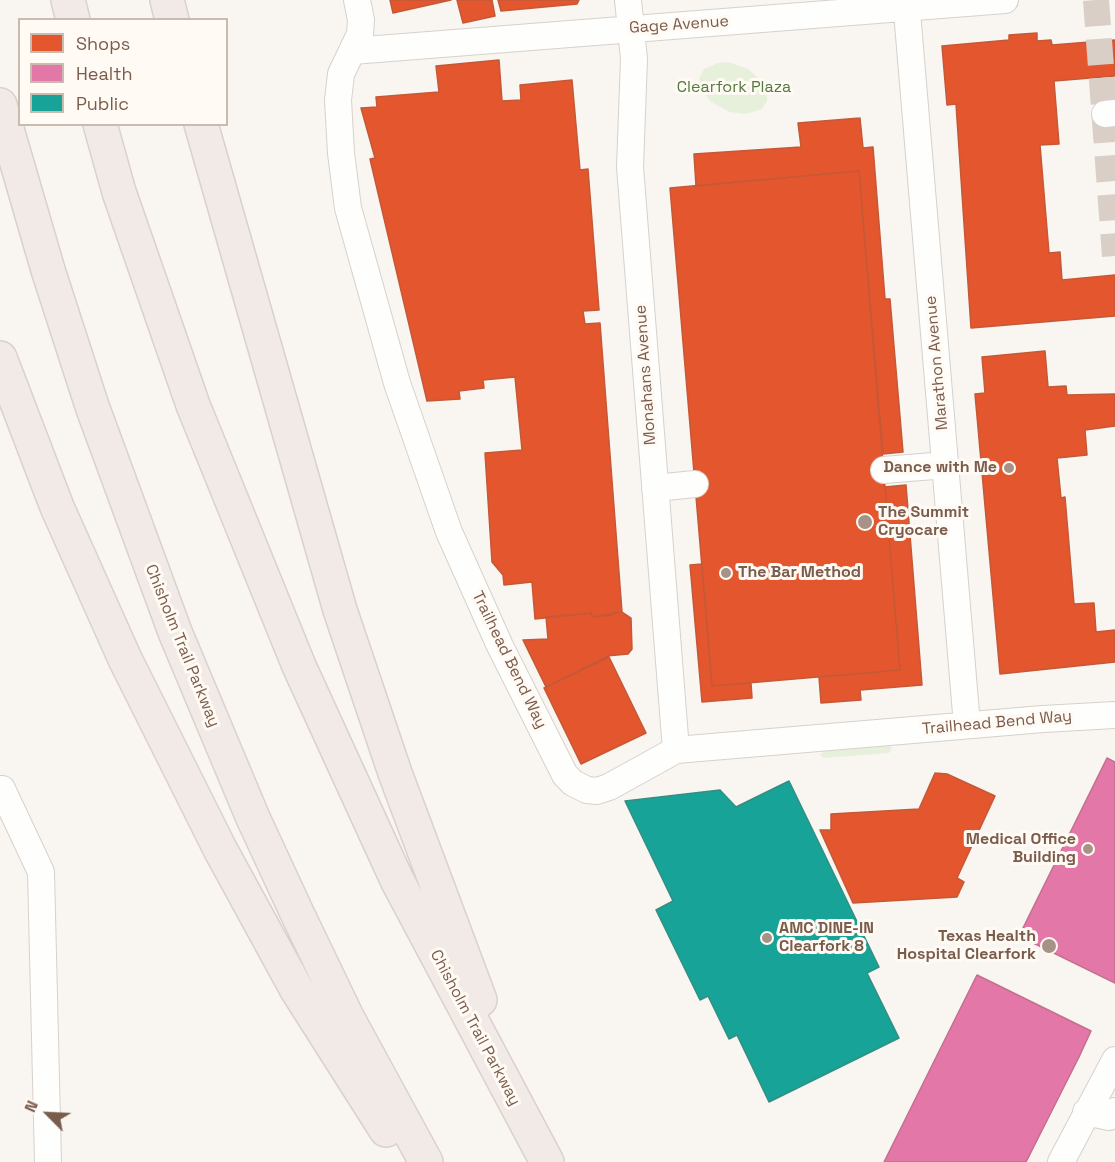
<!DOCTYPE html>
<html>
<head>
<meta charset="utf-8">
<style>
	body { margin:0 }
	#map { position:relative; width:1115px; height:1162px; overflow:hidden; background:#f9f5f0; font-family:"Space Grotesk",sans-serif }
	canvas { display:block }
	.legend { position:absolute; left:18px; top:18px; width:210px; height:108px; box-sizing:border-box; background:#fffaf3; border:2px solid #cabbb1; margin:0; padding:8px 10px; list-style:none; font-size:18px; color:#7a5c4d }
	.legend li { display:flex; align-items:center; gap:12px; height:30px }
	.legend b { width:30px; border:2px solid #cabbb1 }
	.north { position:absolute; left:18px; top:1084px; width:60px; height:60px; -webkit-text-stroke:4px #fffaf3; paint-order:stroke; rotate:294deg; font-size:16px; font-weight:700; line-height:24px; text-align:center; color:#7a5c4d }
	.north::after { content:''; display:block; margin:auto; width:21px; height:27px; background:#7a5c4d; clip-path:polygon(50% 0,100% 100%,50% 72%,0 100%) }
</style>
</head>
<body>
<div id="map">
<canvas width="1115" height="1162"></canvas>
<ul class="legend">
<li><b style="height:16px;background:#e4572e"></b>Shops</li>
<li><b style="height:16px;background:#e377a8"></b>Health</li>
<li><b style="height:16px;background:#17a398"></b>Public</li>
</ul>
<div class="north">N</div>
</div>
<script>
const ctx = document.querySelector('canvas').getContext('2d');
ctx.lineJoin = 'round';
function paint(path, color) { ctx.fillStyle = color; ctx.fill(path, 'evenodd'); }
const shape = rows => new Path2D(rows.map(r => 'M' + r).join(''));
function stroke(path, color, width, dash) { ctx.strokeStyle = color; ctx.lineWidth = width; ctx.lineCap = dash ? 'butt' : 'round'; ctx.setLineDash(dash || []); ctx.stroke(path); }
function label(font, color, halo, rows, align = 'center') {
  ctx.font = font + ' "Space Grotesk",sans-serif'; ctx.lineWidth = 6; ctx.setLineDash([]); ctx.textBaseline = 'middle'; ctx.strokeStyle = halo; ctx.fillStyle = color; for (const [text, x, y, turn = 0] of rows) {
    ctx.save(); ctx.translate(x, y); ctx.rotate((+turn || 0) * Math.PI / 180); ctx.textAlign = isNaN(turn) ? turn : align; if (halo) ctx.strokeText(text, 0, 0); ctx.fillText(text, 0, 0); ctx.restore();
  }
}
paint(shape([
	[728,62,748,69,765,84,767,90,767,101,762,109,745,114,730,112,711,102,704,93,699,79,704,69,718,63],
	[888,745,892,748,889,753,824,758,820,755,824,751]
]), '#e7f0db');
const shops = shape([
	[390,0,451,0,393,13,390,0],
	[457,0,492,0,495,16,463,23,457,0],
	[498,0,579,0,577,4,501,11,498,0],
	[1037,33,1037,41,1051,40,1052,45,1115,40,1115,76,1054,81,1059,144,1040,145,1049,253,1060,252,1062,280,1115,275,1115,316,971,328,956,104,947,105,942,46,1009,40,1009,35,1037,33],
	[499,60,502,101,521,100,520,85,572,80,580,170,588,169,599,310,583,311,585,324,600,323,622,612,612,613,612,615,592,617,591,613,535,619,532,582,504,585,503,575,492,562,485,453,522,450,515,377,483,380,484,388,459,391,460,399,427,401,370,159,375,158,361,108,377,107,376,97,439,92,436,66,499,60],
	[860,118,863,148,873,147,885,299,890,299,903,452,883,454,859,171,696,186,694,154,801,147,798,123,860,118],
	[859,171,900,670,712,686,670,188,859,171],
	[1045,351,1048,387,1066,386,1067,395,1115,394,1115,426,1085,430,1087,455,1057,458,1061,498,1065,497,1074,604,1094,603,1096,632,1115,630,1115,662,1000,674,975,394,985,393,982,357,1045,351],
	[906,485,922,685,860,690,861,700,821,703,819,677,900,670,885,487,906,485],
	[702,564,712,686,751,683,752,698,702,702,690,565,702,564],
	[622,612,631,618,632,649,628,654,606,656,607,657,546,687,523,640,548,639,546,617,591,613,592,617,622,612],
	[609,657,646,733,581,764,544,688,609,657],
	[935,773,947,774,995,796,957,878,964,882,957,897,853,903,820,830,831,830,831,814,919,809,935,773]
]);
paint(shops, '#e4572e');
stroke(shops, '#c45837', 1.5);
const health = shape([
	[1107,758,1115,762,1115,983,1019,936,1107,758],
	[977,975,1091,1031,1079,1057,1026,1162,884,1162,977,975]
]);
paint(health, '#e377a8');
stroke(health, '#c46f8d', 1.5);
const public = shape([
	[789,781,879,967,867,973,899,1038,769,1102,737,1035,729,1039,708,996,700,1000,656,910,673,901,625,801,720,790,736,807,789,781]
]);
paint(public, '#17a398');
stroke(public, '#358e82', 1.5);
stroke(shape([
	[1096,0,1115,256]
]), '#d9cfc7', 26, [26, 13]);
const minor = shape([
	[357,0,361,20,360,34,341,74,338,100,341,153,348,208,397,383,449,532,500,646,565,775,573,783,587,790,597,791,609,787,676,750,1043,719,1115,715],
	[628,0,634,59,630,167,676,750],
	[906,0,967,725],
	[352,51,1005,0],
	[1105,114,1115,113],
	[884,470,946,465],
	[655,488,695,484],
	[0,789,2,789,41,872,48,1162],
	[1086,1112,1109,1117,1115,1111],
	[1061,1162,1115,1060]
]);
const highway = shape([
	[68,0,73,20],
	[167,0,172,20],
	[0,105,48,270,92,406,175,632,253,818,297,913,347,1017,426,1162],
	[100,124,119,192,193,405,299,666,397,880,547,1162],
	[201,124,340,610,395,773,480,1000],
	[0,358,57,507,125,659,220,849,297,990,386,1130]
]);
stroke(minor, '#d7d1cb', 28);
stroke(highway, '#dad1cc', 36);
stroke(minor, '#fefefd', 26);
stroke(highway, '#f2eae7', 33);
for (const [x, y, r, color] of [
	[1009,468,6,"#a69286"],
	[865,522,8,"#a69286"],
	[726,573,6,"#a69286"],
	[1088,849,6,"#a69286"],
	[767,938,6,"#a69286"],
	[1049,946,8,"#a69286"]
]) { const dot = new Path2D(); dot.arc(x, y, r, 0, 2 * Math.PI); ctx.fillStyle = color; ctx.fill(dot); stroke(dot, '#fffaf3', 2); }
label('16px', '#7a5c4d', '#fffaf3', [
	["Gage Avenue",679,25,-4],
	["Marathon Avenue",937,363,-95],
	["Monahans Avenue",646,375,-94],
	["Chisholm Trail Parkway",182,646,68],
	["Trailhead Bend Way",509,660,64],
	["Trailhead Bend Way",997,723,-5],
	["Chisholm Trail Parkway",475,1028,62]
]);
label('16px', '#537a41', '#fffaf3', [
	["Clearfork Plaza",734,88]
]);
label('bold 16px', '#7a5c4d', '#fffaf3', [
	["Dance with Me",997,468],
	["The Summit",878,513,"left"],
	["Cryocare",878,531,"left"],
	["The Bar Method",738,573,"left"],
	["Medical Office",1076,840],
	["Building",1076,858],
	["AMC DINE-IN",779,929,"left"],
	["Clearfork 8",779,947,"left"],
	["Texas Health",1036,937],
	["Hospital Clearfork",1036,955]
], 'right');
</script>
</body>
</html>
